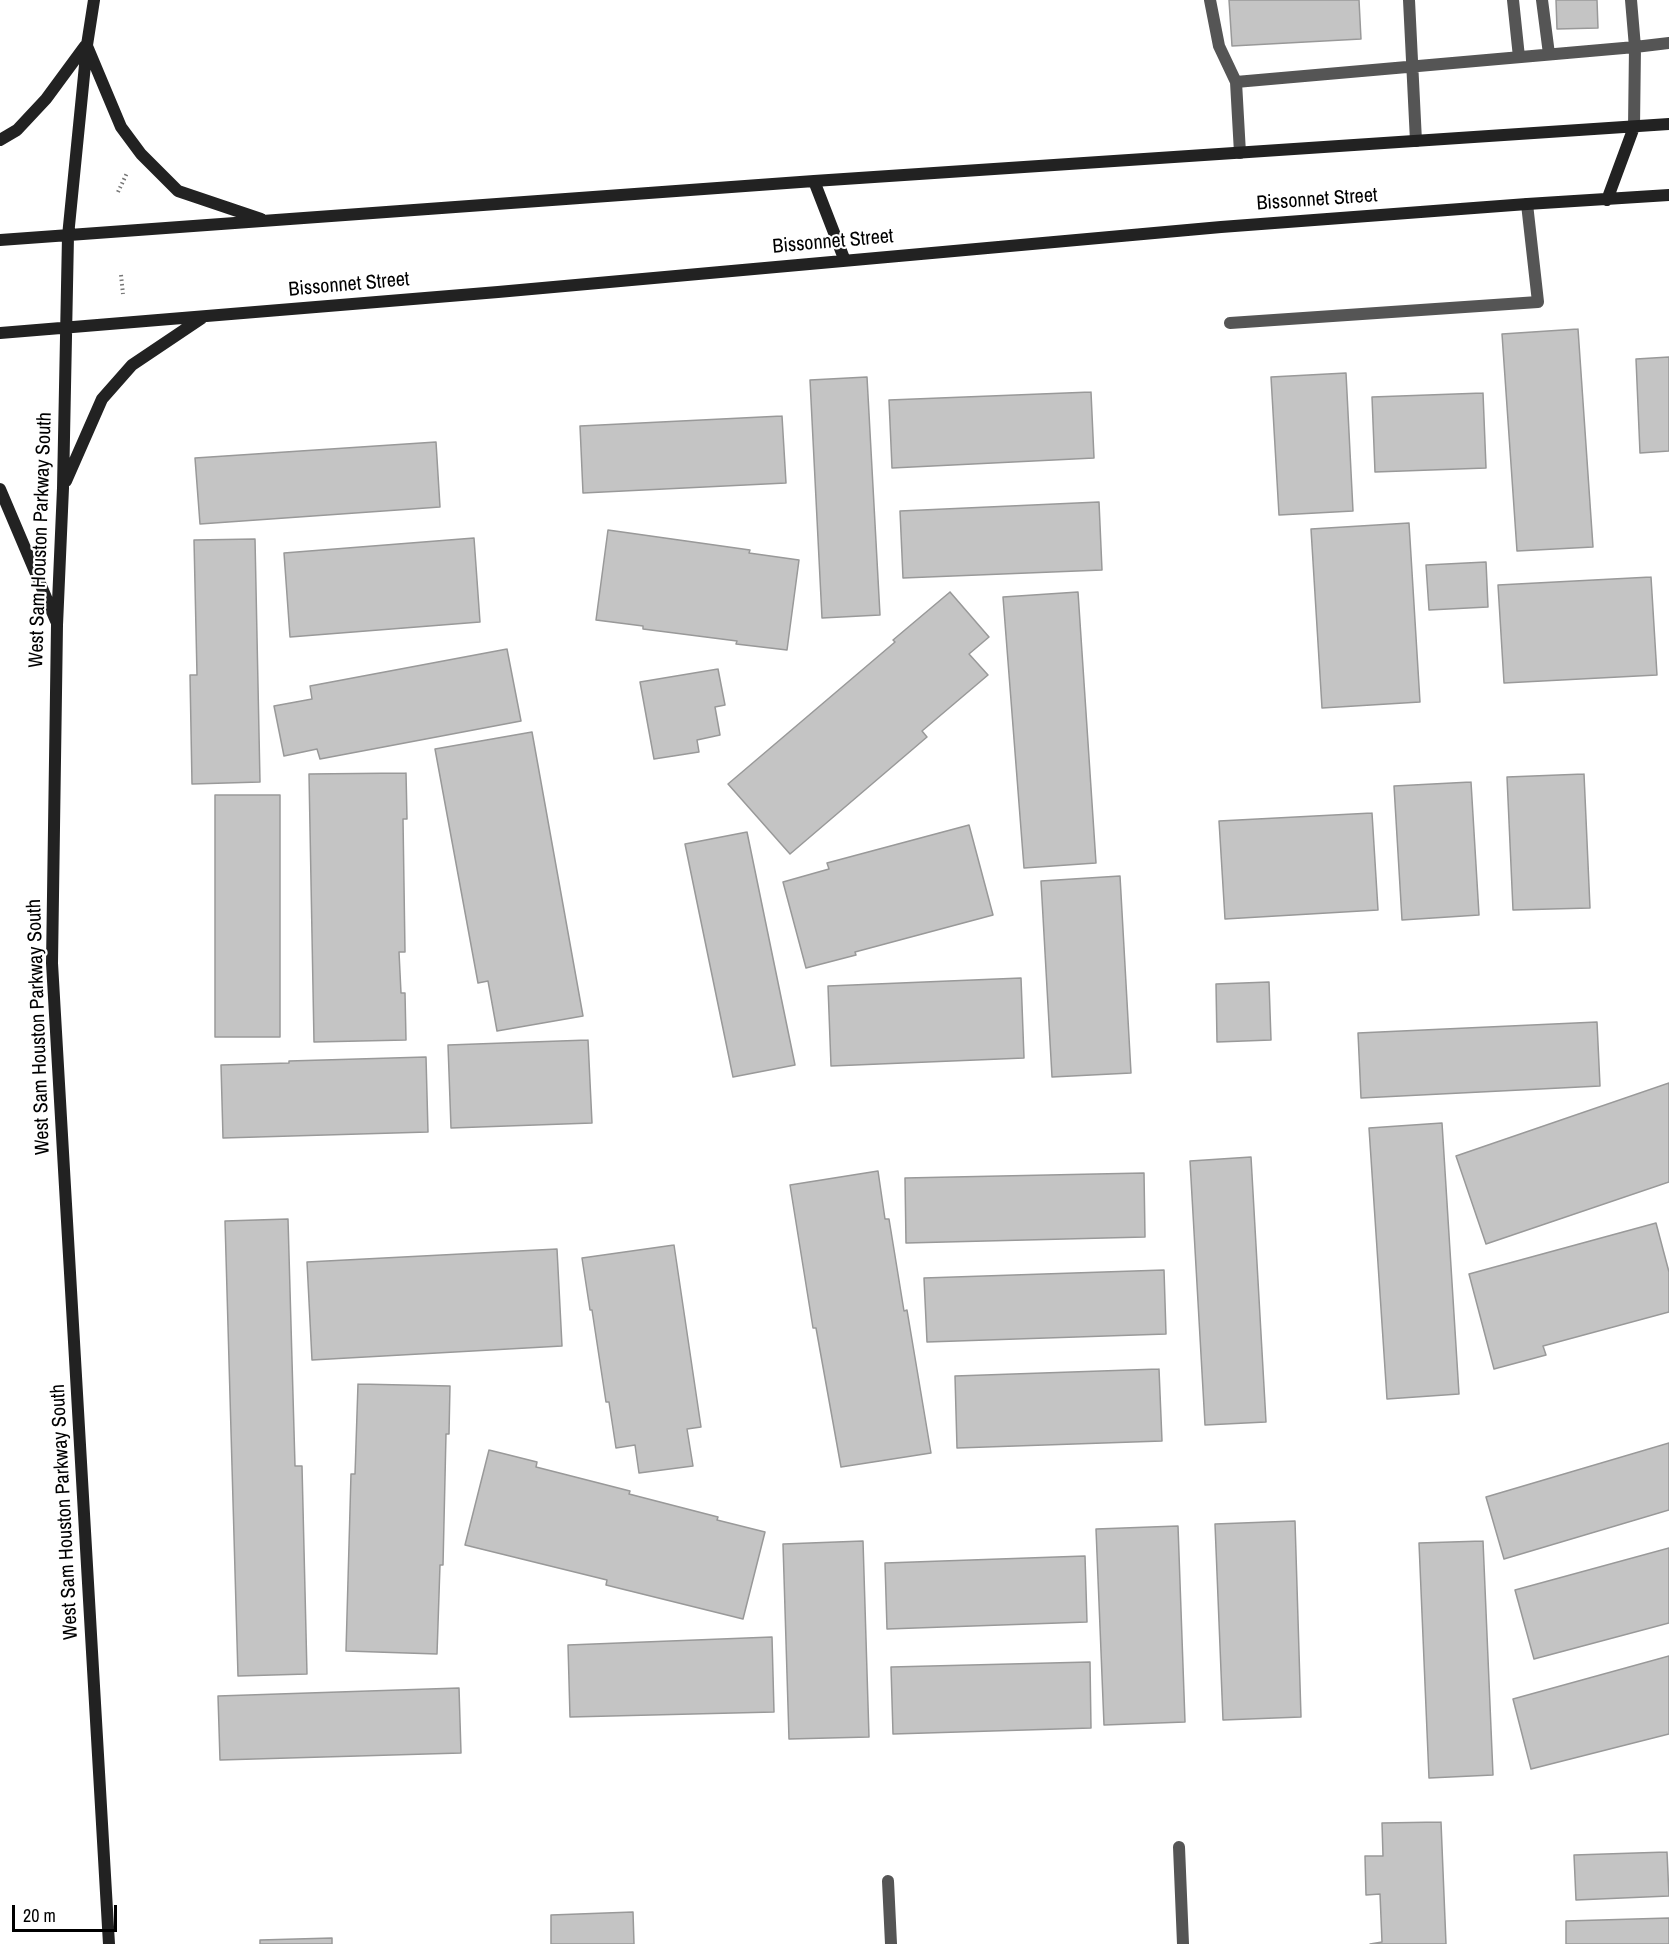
<!DOCTYPE html>
<html>
<head>
<meta charset="utf-8">
<style>
	body { margin:0 }
	#map { position:relative; width:1669px; height:1944px; overflow:hidden; background:#fff; font-family:"Archivo Narrow",sans-serif }
	canvas { display:block }
	.scale { position:absolute; left:12px; top:1905px; width:105px; height:27px; box-sizing:border-box; border:3px solid #000; border-top:0; padding-left:8px; font-size:18px; line-height:21px; white-space:nowrap; color:#000; -webkit-text-stroke:4px #fff; paint-order:stroke }
</style>
</head>
<body>
<div id="map">
<canvas width="1669" height="1944"></canvas>
<div class="scale">20 m</div>
</div>
<script>
const ctx = document.querySelector('canvas').getContext('2d');
ctx.lineJoin = 'round';
function paint(path, color) { ctx.fillStyle = color; ctx.fill(path, 'evenodd'); }
const shape = rows => new Path2D(rows.map(r => 'M' + r).join(''));
function stroke(path, color, width, dash) { ctx.strokeStyle = color; ctx.lineWidth = width; ctx.lineCap = dash ? 'butt' : 'round'; ctx.setLineDash(dash || []); ctx.stroke(path); }
function label(font, color, halo, rows, align = 'center') {
  ctx.font = font + ' "Archivo Narrow",sans-serif'; ctx.lineWidth = 4.5; ctx.setLineDash([]); ctx.textBaseline = 'middle'; ctx.strokeStyle = halo; ctx.fillStyle = color; for (const [text, x, y, turn = 0] of rows) {
    ctx.save(); ctx.translate(x, y); ctx.rotate((+turn || 0) * Math.PI / 180); ctx.textAlign = isNaN(turn) ? turn : align; if (halo) ctx.strokeText(text, 0, 0); ctx.fillText(text, 0, 0); ctx.restore();
  }
}
const building = shape([
	[1229,0,1359,0,1361,39,1232,46,1229,0],
	[1556,0,1597,0,1598,28,1557,29,1556,0],
	[1578,329,1593,547,1517,551,1502,334,1578,329],
	[1669,357,1669,451,1640,453,1636,359,1669,357],
	[1346,373,1353,511,1279,515,1271,377,1346,373],
	[867,377,880,615,822,618,810,380,867,377],
	[1091,392,1094,458,892,468,889,400,1091,392],
	[1483,393,1486,468,1375,472,1372,397,1483,393],
	[782,416,786,483,583,493,580,426,782,416],
	[436,442,440,507,200,524,195,458,436,442],
	[1099,502,1102,570,903,578,900,511,1099,502],
	[1409,523,1420,702,1322,708,1311,529,1409,523],
	[608,530,750,550,749,553,799,560,787,650,736,644,737,641,643,629,643,626,596,620,608,530],
	[474,538,480,622,290,637,284,553,474,538],
	[255,539,260,782,192,784,190,675,197,675,194,540,255,539],
	[1486,562,1488,607,1429,610,1426,565,1486,562],
	[1651,577,1657,675,1504,683,1498,585,1651,577],
	[950,592,989,637,969,654,988,675,922,731,927,737,790,854,728,784,895,642,893,640,950,592],
	[1078,592,1096,863,1024,868,1003,597,1078,592],
	[507,649,521,721,320,759,317,749,284,756,274,706,312,699,310,686,507,649],
	[718,669,725,705,715,707,720,735,697,740,699,752,654,759,640,682,718,669],
	[532,732,583,1016,497,1031,488,981,478,983,435,749,532,732],
	[406,773,407,819,403,819,405,952,399,952,401,993,405,993,406,1040,314,1042,309,774,406,773],
	[1584,774,1590,908,1513,910,1507,777,1584,774],
	[1471,782,1479,915,1402,920,1394,786,1471,782],
	[215,795,280,795,280,1037,215,1037,215,795],
	[1372,813,1378,910,1225,919,1219,821,1372,813],
	[969,825,993,915,855,952,856,955,806,968,783,882,829,869,827,863,969,825],
	[747,832,795,1065,733,1077,685,844,747,832],
	[1120,876,1131,1073,1052,1077,1041,881,1120,876],
	[1021,978,1024,1058,831,1066,828,986,1021,978],
	[1269,982,1271,1040,1217,1042,1216,984,1269,982],
	[1597,1022,1600,1086,1361,1098,1358,1033,1597,1022],
	[588,1040,592,1123,451,1128,448,1045,588,1040],
	[426,1057,428,1132,223,1138,221,1065,289,1063,289,1061,426,1057],
	[1669,1083,1669,1182,1486,1244,1456,1156,1669,1083],
	[1442,1123,1459,1394,1387,1399,1369,1128,1442,1123],
	[1251,1157,1266,1422,1205,1425,1190,1161,1251,1157],
	[878,1171,885,1219,889,1219,904,1311,907,1310,931,1453,841,1467,816,1328,813,1328,790,1185,878,1171],
	[1144,1173,1145,1237,906,1243,905,1178,1144,1173],
	[288,1219,295,1466,302,1466,307,1674,238,1676,225,1221,288,1219],
	[1656,1223,1669,1272,1669,1312,1543,1346,1546,1355,1494,1369,1469,1274,1656,1223],
	[674,1245,701,1427,687,1429,693,1466,639,1473,635,1445,616,1448,609,1402,606,1402,592,1310,590,1310,582,1258,674,1245],
	[557,1249,562,1346,312,1360,307,1262,557,1249],
	[1164,1270,1166,1334,927,1342,924,1278,1164,1270],
	[1159,1369,1162,1441,957,1448,955,1376,1159,1369],
	[358,1384,450,1386,449,1434,446,1434,443,1565,440,1565,437,1654,346,1651,351,1474,355,1474,358,1384],
	[1669,1443,1669,1510,1504,1559,1486,1497,1669,1443],
	[489,1450,537,1462,536,1467,630,1491,629,1494,718,1517,717,1520,765,1532,743,1619,606,1585,607,1580,465,1545,489,1450],
	[1295,1521,1301,1717,1223,1720,1215,1524,1295,1521],
	[1178,1526,1185,1722,1104,1725,1096,1529,1178,1526],
	[863,1541,869,1737,789,1739,783,1544,863,1541],
	[1483,1541,1493,1775,1429,1778,1419,1543,1483,1541],
	[1669,1548,1669,1623,1534,1659,1515,1590,1669,1548],
	[1085,1556,1087,1622,887,1629,885,1563,1085,1556],
	[772,1637,774,1712,570,1717,568,1645,772,1637],
	[1669,1656,1669,1734,1531,1769,1513,1699,1669,1656],
	[1090,1662,1091,1728,893,1734,891,1667,1090,1662],
	[459,1688,461,1753,220,1760,218,1696,459,1688],
	[1441,1822,1446,1944,1370,1944,1382,1942,1380,1894,1366,1895,1365,1856,1383,1856,1382,1823,1441,1822],
	[1667,1852,1669,1896,1576,1900,1574,1855,1667,1852],
	[633,1912,634,1944,551,1944,551,1915,633,1912],
	[1669,1918,1669,1944,1566,1944,1566,1921,1669,1918],
	[332,1938,332,1944,260,1944,260,1940,332,1938]
]);
paint(building, '#c4c4c4');
stroke(building, '#999', 1.5);
stroke(shape([
	[118,192,127,173],
	[121,275,123,294]
]), '#777', 4, [1.5, 3]);
stroke(shape([
	[1210,0,1219,46,1236,82],
	[1409,0,1416,141],
	[1513,0,1519,57],
	[1542,0,1549,54],
	[1631,0,1635,47,1669,43],
	[1240,153,1236,82,1635,47,1634,127],
	[1230,323,1538,302,1527,204],
	[1179,1847,1183,1944],
	[888,1881,891,1944]
]), '#555', 12);
stroke(shape([
	[94,0,87,45,68,236,63,488,57,625,52,963,109,1944],
	[87,46,121,127,141,154,178,191,261,219],
	[0,140,17,130,46,99,85,46],
	[814,181,845,261],
	[1607,200,1634,127],
	[0,240,814,181,1669,124],
	[0,333,498,292,1221,227,1527,204,1669,195],
	[66,481,102,399,132,365,202,318],
	[0,489,56,621]
]), '#222', 12);
label('20px', '#000', '#fff', [
	["Bissonnet Street",1317,200,-4],
	["Bissonnet Street",833,242,-5],
	["Bissonnet Street",349,285,-5],
	["West Sam Houston Parkway South",41,540,-88],
	["West Sam Houston Parkway South",39,1027,-92],
	["West Sam Houston Parkway South",65,1512,-93]
]);
</script>
</body>
</html>
